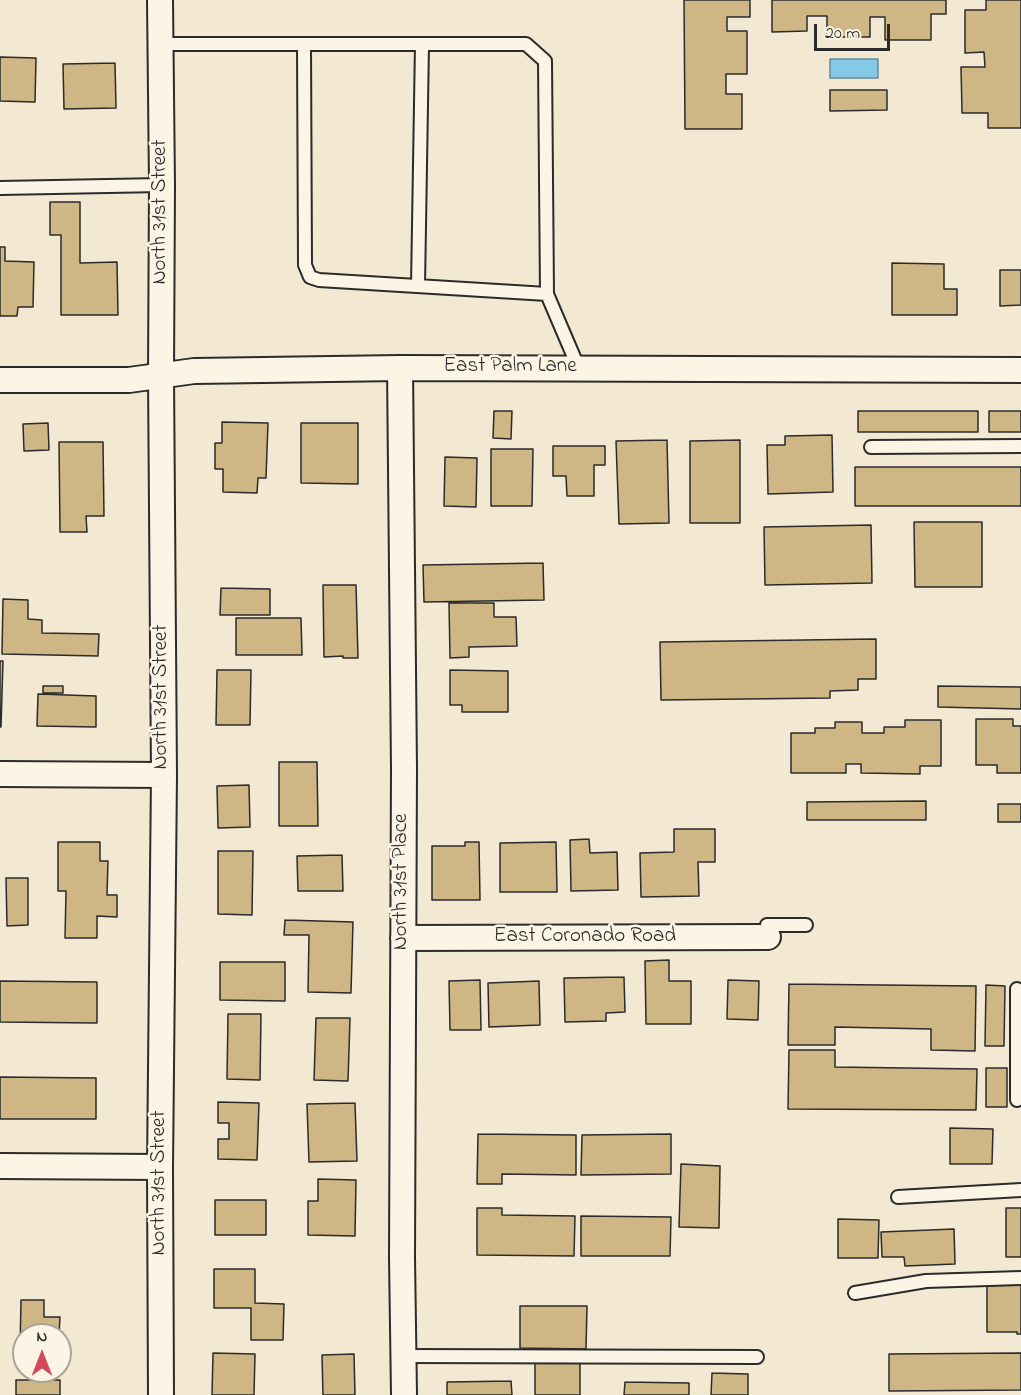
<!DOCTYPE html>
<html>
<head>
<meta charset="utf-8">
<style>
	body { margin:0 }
	#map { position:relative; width:1021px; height:1395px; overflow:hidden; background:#f3e8d2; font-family:"Indie Flower",sans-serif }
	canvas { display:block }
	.north { position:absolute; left:12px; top:1323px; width:60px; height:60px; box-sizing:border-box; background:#fcf5e5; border:2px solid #a8a49b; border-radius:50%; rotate:0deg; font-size:16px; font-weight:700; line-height:24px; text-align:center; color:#2b2b2b }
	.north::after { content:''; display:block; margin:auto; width:21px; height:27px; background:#d1495b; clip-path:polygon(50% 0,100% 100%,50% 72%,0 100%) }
	.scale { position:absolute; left:814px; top:24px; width:76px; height:27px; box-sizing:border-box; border:3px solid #2b2b2b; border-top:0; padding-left:8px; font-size:18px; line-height:21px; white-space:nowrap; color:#2b2b2b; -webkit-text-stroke:4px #fcf5e5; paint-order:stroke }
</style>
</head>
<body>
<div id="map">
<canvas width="1021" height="1395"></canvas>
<div class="north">N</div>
<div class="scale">20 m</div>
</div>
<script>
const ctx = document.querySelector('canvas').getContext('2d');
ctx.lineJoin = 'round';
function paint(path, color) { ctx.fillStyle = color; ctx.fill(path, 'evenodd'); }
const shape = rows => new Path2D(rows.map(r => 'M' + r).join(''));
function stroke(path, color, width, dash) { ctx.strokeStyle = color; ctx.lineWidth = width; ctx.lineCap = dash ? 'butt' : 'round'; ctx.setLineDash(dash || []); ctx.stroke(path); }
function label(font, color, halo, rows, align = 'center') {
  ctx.font = font + ' "Indie Flower",sans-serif'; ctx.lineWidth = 5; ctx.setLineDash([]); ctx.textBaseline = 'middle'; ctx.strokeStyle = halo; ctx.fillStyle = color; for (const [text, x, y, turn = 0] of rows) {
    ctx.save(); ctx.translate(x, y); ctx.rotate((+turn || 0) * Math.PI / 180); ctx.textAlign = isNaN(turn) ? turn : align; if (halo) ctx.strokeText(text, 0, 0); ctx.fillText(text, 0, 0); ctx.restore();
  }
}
const water = shape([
	[830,59,878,59,878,78,830,78,830,59]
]);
paint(water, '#85c9e6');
stroke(water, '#618a9b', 1.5);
const building = shape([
	[684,0,750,0,750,17,727,17,727,31,747,31,747,74,726,74,726,94,742,94,742,129,685,129,684,0],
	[772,0,946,0,946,14,931,14,931,40,885,40,885,17,870,17,870,37,827,37,827,16,807,16,807,31,772,32,772,0],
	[986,0,1021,0,1021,128,988,128,988,113,962,113,961,67,985,67,984,52,965,53,965,10,986,10,986,0],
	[0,57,36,58,35,102,0,101,0,57],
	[115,63,116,108,64,109,63,64,115,63],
	[830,90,887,90,887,110,830,111,830,90],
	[50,202,80,202,80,263,117,262,118,315,61,315,61,235,50,235,50,202],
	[0,247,5,247,5,261,34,262,33,307,18,307,17,316,0,316,0,247],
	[892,263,944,264,944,289,957,289,957,315,892,315,892,263],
	[1000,270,1021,270,1021,305,1000,306,1000,270],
	[494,411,512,411,511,439,493,438,494,411],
	[858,411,978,411,978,432,858,432,858,411],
	[989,411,1021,411,1021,432,989,432,989,411],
	[222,422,268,423,266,478,258,478,257,493,223,492,223,469,215,469,215,443,222,443,222,422],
	[48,423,49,450,24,451,23,424,48,423],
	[301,423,358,423,358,484,301,483,301,423],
	[832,435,833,492,768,494,767,445,785,445,785,436,832,435],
	[667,440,669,523,619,524,616,441,667,440],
	[740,440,740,523,690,523,690,441,740,440],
	[59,442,103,442,104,516,86,516,87,532,60,532,59,442],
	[553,446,605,446,605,465,594,465,594,496,567,496,566,476,553,476,553,446],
	[491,449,533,449,532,506,491,506,491,449],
	[445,457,477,458,476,507,444,506,445,457],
	[855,467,1021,467,1021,506,855,506,855,467],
	[914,522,982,522,982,587,915,587,914,522],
	[871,525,872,583,765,585,764,527,871,525],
	[543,563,544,600,424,602,423,565,543,563],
	[323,585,356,585,358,658,343,658,343,656,324,657,323,585],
	[221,588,270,589,270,615,220,615,221,588],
	[3,599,28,600,28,619,42,620,42,633,99,634,98,656,2,654,3,599],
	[449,603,494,603,494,617,516,617,517,646,469,647,469,657,450,658,449,603],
	[236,618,301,618,302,655,236,655,236,618],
	[876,639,876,679,858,679,858,690,830,691,830,698,661,700,660,642,876,639],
	[0,661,3,661,1,727,0,727,0,661],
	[217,670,251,670,250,725,216,725,217,670],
	[450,670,508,671,508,712,462,712,462,705,450,705,450,670],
	[43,686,63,686,63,693,43,693,43,686],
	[938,686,1021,687,1021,709,938,707,938,686],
	[38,694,96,696,96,727,37,726,38,694],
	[976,719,1013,719,1013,726,1021,726,1021,773,997,773,997,765,976,765,976,719],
	[905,720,941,720,941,766,920,766,920,774,861,773,861,764,846,764,846,773,791,773,791,733,815,733,815,728,835,728,835,722,862,722,862,733,884,733,884,727,905,727,905,720],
	[279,762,317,762,318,826,279,826,279,762],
	[249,785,250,827,218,828,217,786,249,785],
	[926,801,926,820,807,820,807,802,926,801],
	[998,804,1021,804,1021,822,998,822,998,804],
	[674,829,715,829,715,862,698,862,699,896,641,897,640,853,674,852,674,829],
	[589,839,590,853,617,852,618,890,571,891,570,840,589,839],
	[58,842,100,842,100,861,108,861,107,895,117,895,117,917,97,916,97,938,65,938,66,891,58,891,58,842],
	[465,842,479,842,480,900,432,900,432,846,465,846,465,842],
	[556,842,557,892,500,892,500,843,556,842],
	[218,851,253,851,252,915,218,914,218,851],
	[342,855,343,891,298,891,297,856,342,855],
	[6,878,28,878,28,925,7,926,6,878],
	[285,920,353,922,351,993,308,992,309,935,284,935,285,920],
	[669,960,669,981,691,981,691,1024,646,1024,645,961,669,960],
	[220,962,285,962,285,1001,220,1000,220,962],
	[624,977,625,1012,606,1013,606,1021,565,1022,564,978,624,977],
	[480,980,481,1030,450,1030,449,981,480,980],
	[728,980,759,981,758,1020,727,1019,728,980],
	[0,981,97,982,97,1023,0,1022,0,981],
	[539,981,540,1025,489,1027,488,983,539,981],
	[789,984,976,986,975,1051,931,1050,931,1029,835,1027,835,1045,788,1045,789,984],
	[986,985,1005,986,1004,1046,985,1046,986,985],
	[228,1014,261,1014,260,1080,227,1079,228,1014],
	[316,1018,350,1018,348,1081,314,1080,316,1018],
	[789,1050,835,1050,835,1067,977,1069,976,1110,788,1109,789,1050],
	[986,1068,1007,1068,1007,1107,986,1107,986,1068],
	[0,1077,96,1078,96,1119,0,1119,0,1077],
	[218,1102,259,1103,257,1160,218,1159,218,1139,229,1139,229,1123,218,1123,218,1102],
	[355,1103,357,1161,309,1162,307,1104,355,1103],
	[950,1128,993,1129,992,1164,950,1164,950,1128],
	[478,1134,576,1135,576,1175,502,1174,502,1184,477,1184,478,1134],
	[671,1134,671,1174,581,1175,582,1135,671,1134],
	[681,1164,720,1166,719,1228,679,1227,681,1164],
	[318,1179,356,1180,355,1236,308,1235,308,1201,318,1201,318,1179],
	[215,1200,266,1200,266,1235,215,1235,215,1200],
	[477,1208,502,1208,502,1215,575,1216,574,1256,477,1255,477,1208],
	[1006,1208,1021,1208,1021,1257,1006,1257,1006,1208],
	[581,1216,671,1217,670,1256,581,1256,581,1216],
	[838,1219,879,1220,878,1258,838,1258,838,1219],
	[954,1229,955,1264,905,1266,904,1257,882,1257,881,1232,954,1229],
	[214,1269,255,1269,255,1303,284,1304,283,1340,251,1340,251,1308,214,1308,214,1269],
	[987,1283,1021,1283,1021,1334,1017,1334,1017,1332,987,1332,987,1283],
	[21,1300,44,1300,44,1317,60,1317,59,1335,24,1335,24,1351,20,1350,21,1300],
	[520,1306,587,1306,586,1349,520,1348,520,1306],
	[213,1353,255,1354,254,1395,212,1395,213,1353],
	[1021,1353,1021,1390,889,1391,889,1354,1021,1353],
	[354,1354,355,1395,323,1395,322,1355,354,1354],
	[535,1359,580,1360,580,1395,535,1395,535,1359],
	[712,1373,748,1374,748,1395,711,1395,712,1373],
	[16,1380,60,1380,60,1395,16,1395,16,1380],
	[511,1381,512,1395,447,1395,447,1382,511,1381],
	[625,1382,689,1383,689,1395,624,1395,625,1382]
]);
paint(building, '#ceb685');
stroke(building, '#2b2b2b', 1.5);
const service = shape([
	[161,44,526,44,545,61,547,294,579,369],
	[304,44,305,265,310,277,319,280,547,294],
	[0,188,162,185],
	[418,286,422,44],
	[871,447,1021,446],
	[768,937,767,925,806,925],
	[1017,989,1017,1100],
	[898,1197,1021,1190],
	[855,1293,926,1281,1021,1278],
	[403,1356,757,1357]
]);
const minor = shape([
	[160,0,162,185,161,375,164,775,160,1167,161,1395],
	[400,368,404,769,402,1257,404,1395],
	[0,380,129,380,194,371,400,368,1021,370],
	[0,774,164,775],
	[403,938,768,937],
	[0,1166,160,1167]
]);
stroke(service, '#2b2b2b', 16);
stroke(minor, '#2b2b2b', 28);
stroke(service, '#fcf5e5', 12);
stroke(minor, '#fcf5e5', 24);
label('21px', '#2b2b2b', '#fcf5e5', [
	["North 31st Street",162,212,-90],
	["East Palm Lane",510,368],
	["North 31st Street",163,697,-90],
	["North 31st Place",403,882,-90],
	["East Coronado Road",585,938],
	["North 31st Street",161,1183,-90]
]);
</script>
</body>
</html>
